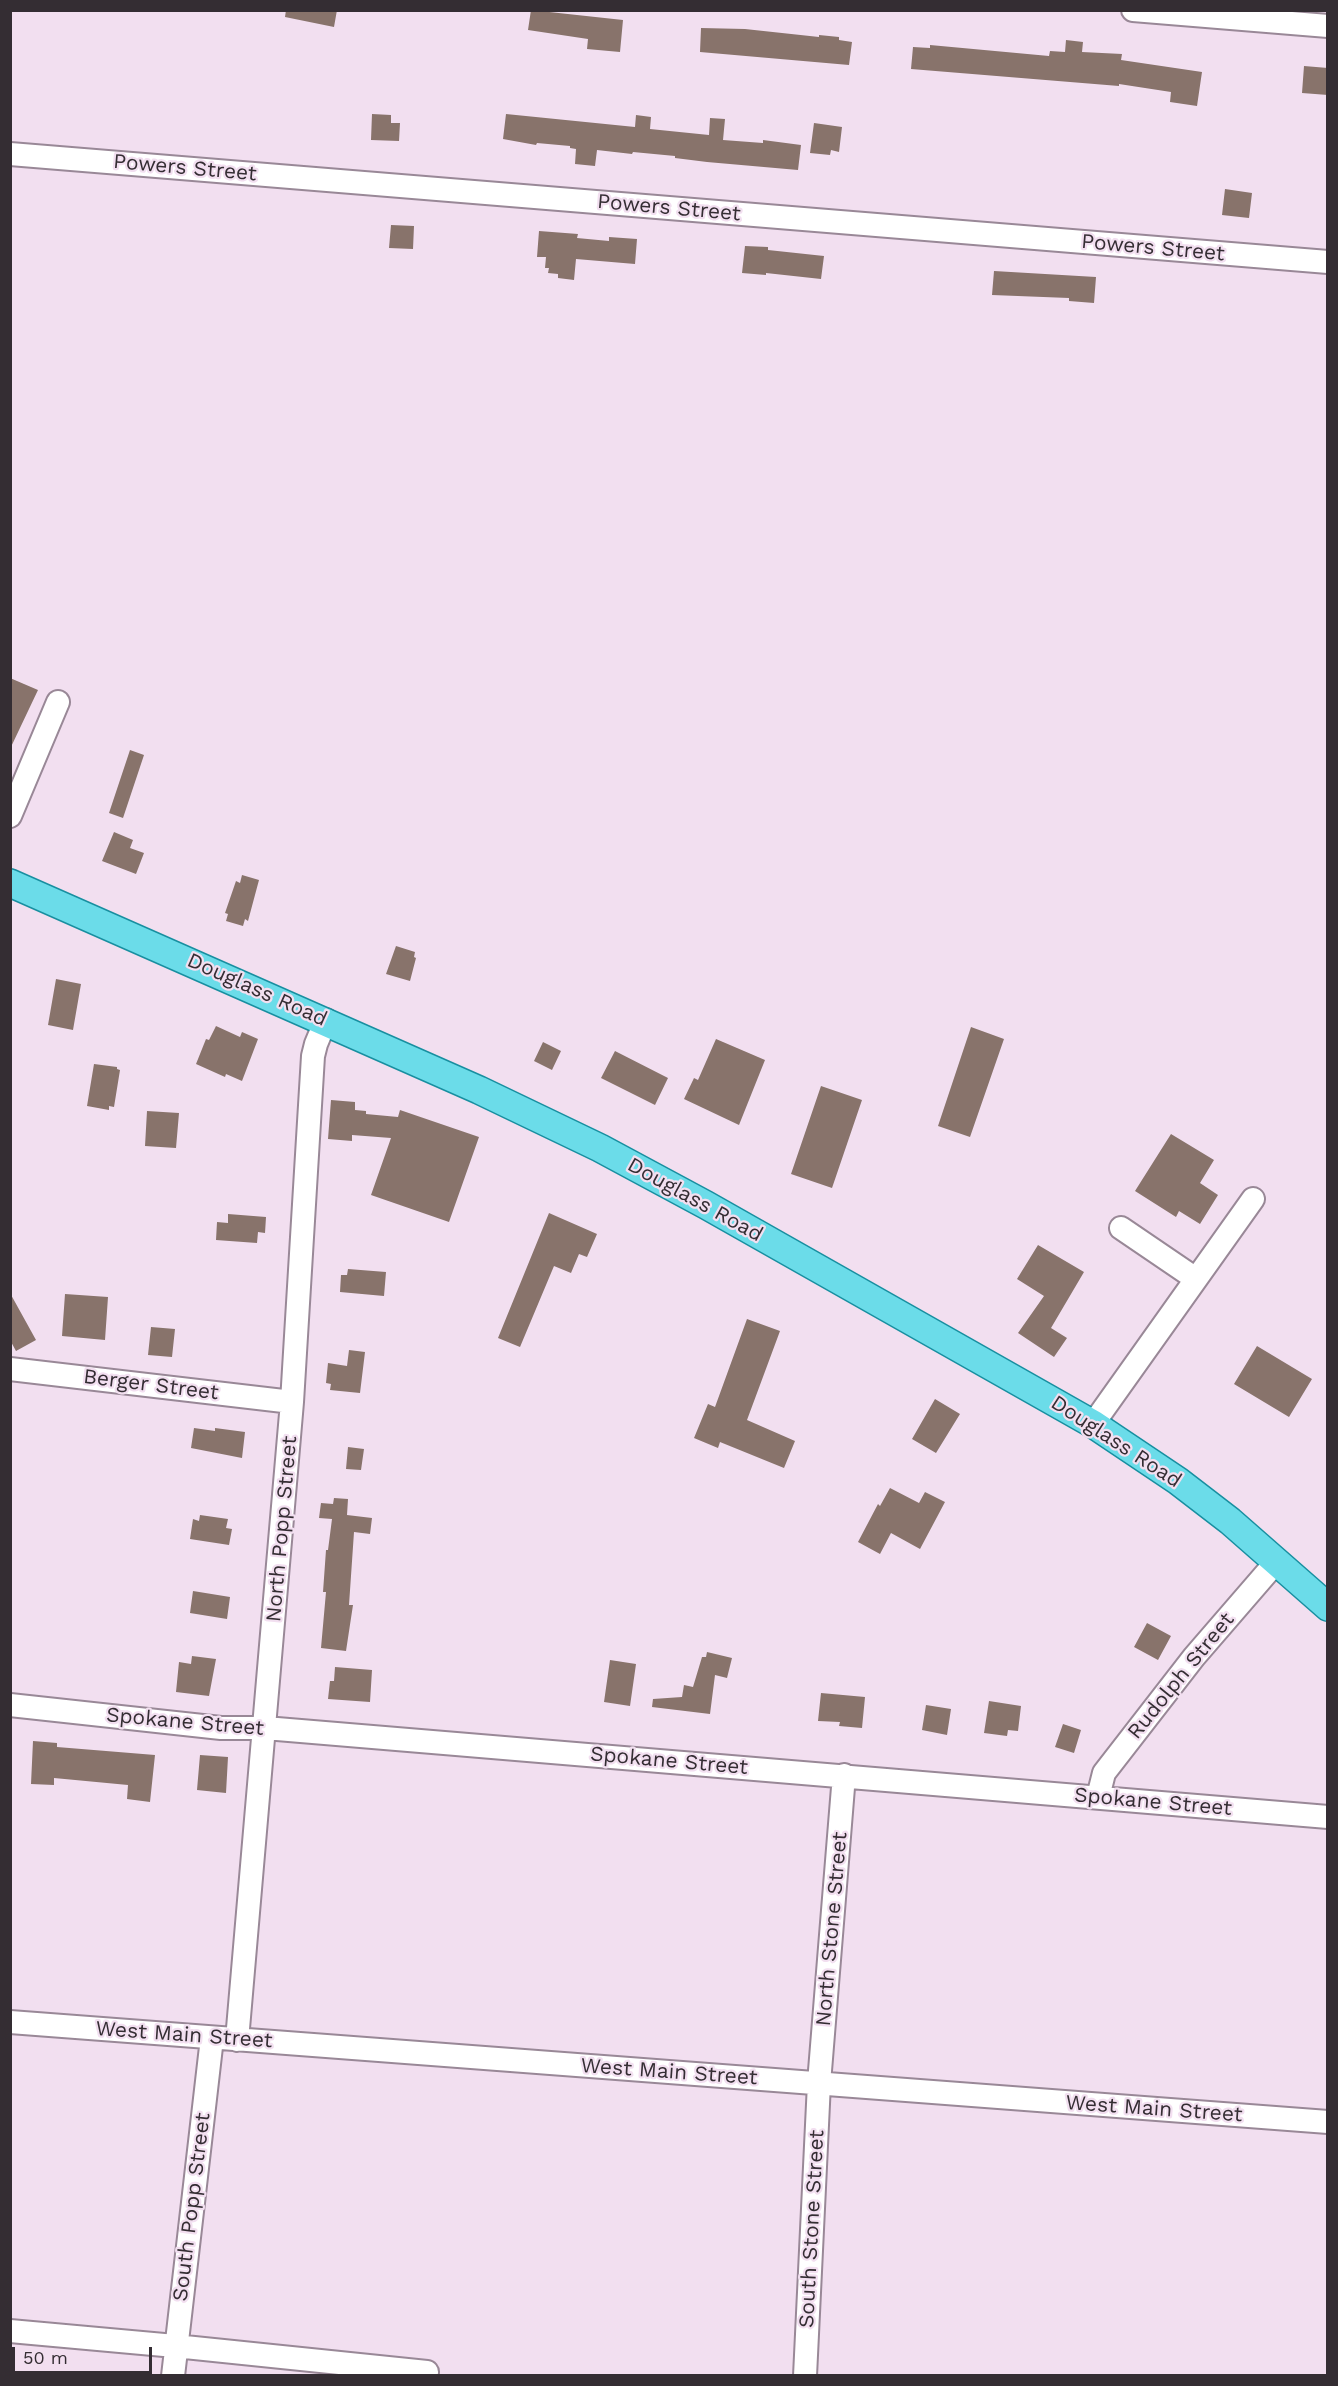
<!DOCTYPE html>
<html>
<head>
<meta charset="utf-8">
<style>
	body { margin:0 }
	#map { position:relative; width:1338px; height:2386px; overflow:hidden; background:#f2dff0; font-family:"Work Sans",sans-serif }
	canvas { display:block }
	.frame { position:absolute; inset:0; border:12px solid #342d33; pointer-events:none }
	.scale { position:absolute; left:12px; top:2347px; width:140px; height:27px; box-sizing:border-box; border:3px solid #342d33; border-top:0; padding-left:8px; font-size:18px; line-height:21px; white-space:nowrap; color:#342d33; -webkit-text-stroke:4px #f2dff0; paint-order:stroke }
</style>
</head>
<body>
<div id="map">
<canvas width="1338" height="2386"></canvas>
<div class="frame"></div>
<div class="scale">50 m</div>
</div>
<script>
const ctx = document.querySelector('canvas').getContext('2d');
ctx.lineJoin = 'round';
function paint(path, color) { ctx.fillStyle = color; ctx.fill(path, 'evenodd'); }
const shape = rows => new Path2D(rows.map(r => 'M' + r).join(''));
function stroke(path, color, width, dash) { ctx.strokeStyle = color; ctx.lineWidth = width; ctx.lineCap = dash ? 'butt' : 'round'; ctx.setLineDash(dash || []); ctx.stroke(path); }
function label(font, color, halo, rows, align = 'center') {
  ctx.font = font + ' "Work Sans",sans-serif'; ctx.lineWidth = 4.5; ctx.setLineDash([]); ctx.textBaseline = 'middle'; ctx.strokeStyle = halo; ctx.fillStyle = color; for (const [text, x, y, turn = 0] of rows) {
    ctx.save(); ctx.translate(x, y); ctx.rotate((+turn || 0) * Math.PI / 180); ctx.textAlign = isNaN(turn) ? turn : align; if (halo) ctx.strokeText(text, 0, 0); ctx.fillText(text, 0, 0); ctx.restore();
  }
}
paint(shape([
	[286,10,337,10,334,27,285,17],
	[531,10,623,20,620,52,587,49,588,39,528,30],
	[701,28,745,29,819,37,819,35,839,37,839,40,852,42,849,65,700,52],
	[1066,40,1083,42,1082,52,1122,54,1121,60,1202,72,1197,106,1170,102,1171,92,1119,84,1119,86,911,69,913,47,930,48,930,45,1049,56,1050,51,1065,52],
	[1304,66,1328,68,1328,95,1302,93],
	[372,114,391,115,391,123,400,123,399,141,371,140],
	[506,114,635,127,636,115,651,117,650,129,709,135,710,118,725,119,723,140,763,143,763,140,801,145,798,170,707,162,675,158,675,156,633,152,632,154,597,150,595,166,575,164,576,149,570,148,570,146,537,143,536,145,503,139],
	[814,123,842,127,839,152,831,150,830,155,810,153],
	[1225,189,1252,193,1249,218,1222,215],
	[391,225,414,226,413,249,389,248],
	[539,231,578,234,577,238,609,241,609,237,637,239,635,264,576,259,574,280,558,278,558,274,548,273,549,268,545,268,546,257,537,257],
	[745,246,768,247,768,250,824,256,821,279,766,273,766,275,742,273],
	[994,271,1096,277,1094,303,1069,301,1069,298,992,295],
	[10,678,38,690,10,749],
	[130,750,144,755,123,818,109,813],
	[114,832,133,840,130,848,144,853,136,874,102,861],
	[242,875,259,880,248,921,245,919,243,926,226,921,228,914,225,913,236,881,240,883],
	[396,946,415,952,414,957,416,958,410,981,386,974],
	[56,979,81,984,73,1030,48,1025],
	[216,1026,240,1037,242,1032,258,1039,242,1081,226,1074,225,1077,196,1064,206,1039,209,1040],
	[971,1027,1004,1039,970,1137,938,1126],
	[716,1039,765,1060,739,1125,684,1099,694,1078,698,1080],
	[543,1042,561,1051,552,1070,534,1061],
	[615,1051,668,1078,655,1105,601,1078],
	[94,1064,117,1067,117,1069,120,1070,114,1107,109,1106,109,1110,87,1106],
	[821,1086,862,1100,832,1188,791,1174],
	[331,1100,355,1102,355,1110,366,1111,366,1114,398,1117,400,1110,479,1137,449,1222,371,1195,391,1138,352,1135,352,1141,328,1139],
	[147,1111,179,1113,176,1148,145,1146],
	[1171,1134,1214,1160,1200,1183,1218,1195,1200,1224,1179,1211,1176,1217,1135,1191],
	[549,1213,597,1234,587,1257,579,1254,571,1273,554,1266,520,1347,498,1338],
	[228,1214,266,1217,265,1233,258,1232,257,1243,216,1240,217,1222,228,1223],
	[1038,1245,1084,1272,1051,1328,1067,1338,1054,1357,1018,1333,1044,1296,1017,1279],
	[348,1269,386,1272,384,1296,340,1292,341,1275,347,1275],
	[10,1293,36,1340,16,1351,10,1340],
	[65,1294,108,1297,105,1340,62,1336],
	[747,1319,780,1331,747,1420,795,1441,784,1468,720,1442,718,1448,694,1438,708,1404,715,1407],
	[151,1327,175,1329,172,1357,148,1355],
	[1257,1346,1312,1379,1289,1417,1234,1384],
	[349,1350,365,1352,360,1393,330,1390,331,1384,326,1383,328,1363,347,1366],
	[935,1399,960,1414,936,1453,912,1439],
	[194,1428,215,1431,215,1428,245,1432,242,1458,191,1448],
	[348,1447,364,1449,361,1470,346,1469],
	[890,1488,919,1503,925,1492,945,1502,920,1549,891,1533,880,1554,858,1542,878,1504,880,1506],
	[334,1498,348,1499,347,1515,372,1518,370,1534,354,1532,349,1605,353,1605,346,1651,321,1648,326,1592,323,1592,326,1550,328,1550,332,1519,319,1518,321,1503,333,1504],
	[200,1515,228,1519,226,1528,232,1529,229,1545,190,1539,193,1519,199,1521],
	[193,1591,230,1597,227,1619,190,1613],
	[1147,1623,1171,1636,1158,1660,1134,1647],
	[707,1652,732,1658,727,1678,715,1675,710,1714,652,1707,653,1699,682,1697,684,1685,693,1687,702,1657,706,1657],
	[192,1656,216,1659,209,1696,176,1692,179,1662,191,1664],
	[610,1660,636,1664,630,1706,604,1702],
	[335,1667,372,1670,370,1702,328,1699,330,1681,334,1681],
	[821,1693,865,1697,862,1728,839,1726,840,1722,818,1721],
	[989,1701,1021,1706,1018,1731,1008,1730,1007,1736,984,1733],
	[926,1705,951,1709,947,1735,922,1730],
	[1063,1724,1081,1730,1074,1753,1055,1747],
	[33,1741,57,1743,57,1747,155,1755,150,1802,127,1799,128,1785,54,1778,54,1785,31,1784],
	[200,1755,228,1757,226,1793,197,1790]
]), '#88736b');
const minor = shape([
	[1133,10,1328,26],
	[10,154,1328,262],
	[10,816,58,702],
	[1121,1228,1196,1279],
	[10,1369,292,1402],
	[1093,1424,1253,1199],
	[10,1705,221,1728,265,1728,1328,1817],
	[1098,1797,1104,1773,1194,1657,1277,1561],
	[10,2022,1328,2122],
	[237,2040,292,1402,313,1056,316,1044,326,1020],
	[10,2331,175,2346,427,2372],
	[173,2376,212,2038],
	[805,2376,819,2083,844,1775]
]);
const major = shape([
	[10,883,479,1090,600,1148,706,1205,1093,1424,1178,1481,1230,1521,1328,1607]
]);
stroke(minor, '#998897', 26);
stroke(major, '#188fa0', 30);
stroke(minor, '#fff', 22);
stroke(major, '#6bdce9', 27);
label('21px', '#342d33', '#f2dff0', [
	["Powers Street",185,168,5],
	["Powers Street",669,208,5],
	["Powers Street",1153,248,5],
	["Douglass Road",257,990,24],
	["Douglass Road",695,1200,29],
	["Berger Street",151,1385,7],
	["Douglass Road",1116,1442,33],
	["North Popp Street",282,1529,-85],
	["Rudolph Street",1181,1676,-51],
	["Spokane Street",185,1722,5],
	["Spokane Street",669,1761,5],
	["Spokane Street",1153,1802,5],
	["North Stone Street",832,1929,-85],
	["West Main Street",184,2035,4],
	["West Main Street",669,2072,4],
	["West Main Street",1154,2109,4],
	["South Popp Street",192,2207,-83],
	["South Stone Street",812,2229,-87]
]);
</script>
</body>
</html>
